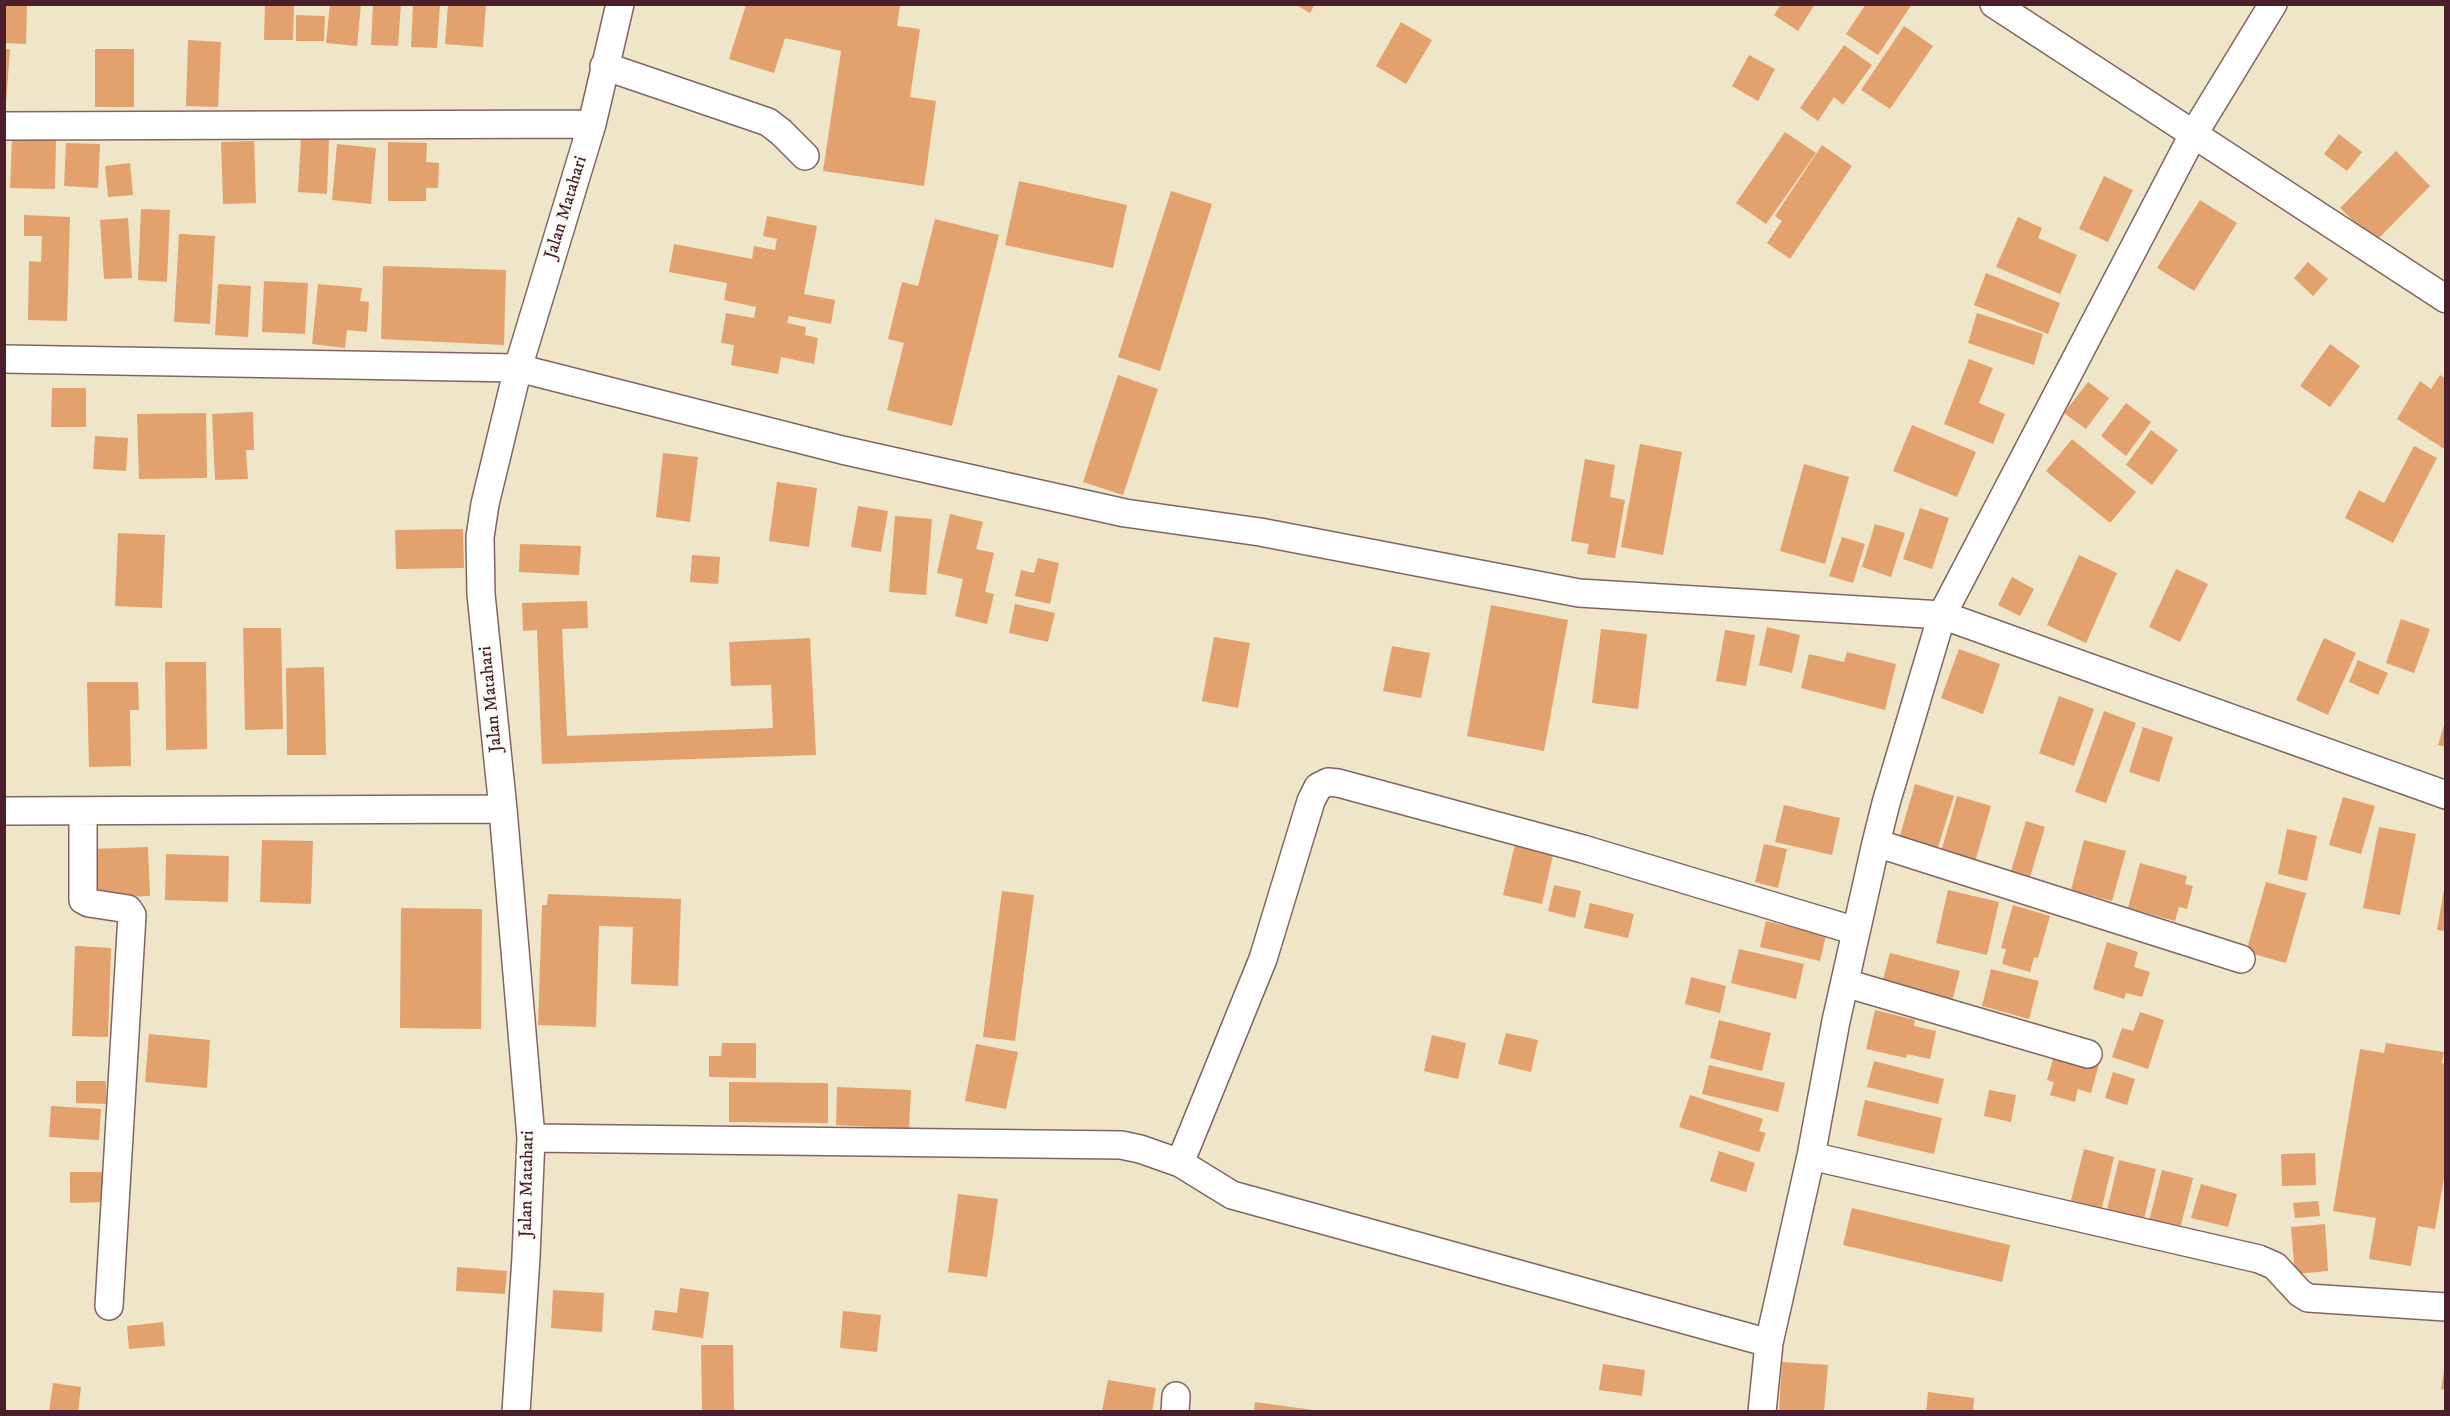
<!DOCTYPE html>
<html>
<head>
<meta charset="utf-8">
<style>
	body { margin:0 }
	#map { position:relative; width:2450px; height:1416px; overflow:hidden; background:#efe5c9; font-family:"IM FELL DW Pica",serif }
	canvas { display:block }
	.frame { position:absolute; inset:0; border:6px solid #4a1f2b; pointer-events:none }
</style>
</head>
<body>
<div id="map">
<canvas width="2450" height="1416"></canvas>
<div class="frame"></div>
</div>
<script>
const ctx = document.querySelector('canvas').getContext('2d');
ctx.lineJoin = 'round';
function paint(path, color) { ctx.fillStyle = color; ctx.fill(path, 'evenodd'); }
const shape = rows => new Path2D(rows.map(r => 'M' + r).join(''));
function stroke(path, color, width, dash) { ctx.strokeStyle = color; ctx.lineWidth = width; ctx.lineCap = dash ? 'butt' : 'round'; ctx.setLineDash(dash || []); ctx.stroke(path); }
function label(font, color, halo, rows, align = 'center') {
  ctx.font = font + ' "IM FELL DW Pica",serif'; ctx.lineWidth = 6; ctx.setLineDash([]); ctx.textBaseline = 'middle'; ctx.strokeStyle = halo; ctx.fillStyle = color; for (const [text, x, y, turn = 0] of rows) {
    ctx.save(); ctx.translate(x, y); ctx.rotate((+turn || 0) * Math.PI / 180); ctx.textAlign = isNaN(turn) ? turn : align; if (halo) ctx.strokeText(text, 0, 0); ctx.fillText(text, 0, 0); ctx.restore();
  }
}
paint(shape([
	[4,4,27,4,26,44,4,43],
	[265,4,294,4,293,40,264,40],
	[330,4,361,4,357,46,326,43],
	[373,4,401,4,398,46,371,45],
	[413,4,440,4,437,48,411,47],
	[448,4,486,4,483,47,445,44],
	[1295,4,1315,4,1310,13],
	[1781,4,1815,4,1798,31,1774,15],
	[1866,4,1912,4,1878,55,1846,34],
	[746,5,900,5,897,26,920,29,910,97,936,101,924,186,823,171,841,51,785,38,774,73,729,59],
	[296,15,325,16,324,41,296,41],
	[1401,22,1432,40,1406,84,1376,66],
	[1904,26,1933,46,1890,109,1861,90],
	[188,40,221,42,218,107,186,106],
	[1844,45,1872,65,1843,105,1834,97,1818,121,1800,108],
	[4,49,10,49,6,103,4,103],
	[95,49,134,49,134,107,95,107],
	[1749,55,1775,69,1758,101,1732,86],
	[1785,132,1816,153,1766,224,1736,203],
	[2339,134,2362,152,2347,171,2324,154],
	[301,137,329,139,327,194,298,192],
	[12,138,56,140,55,189,10,188],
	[254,141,256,203,223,204,221,142],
	[388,142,427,143,426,162,439,163,438,188,426,188,426,201,388,201],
	[66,143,100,144,98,188,64,186],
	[337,144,376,148,371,204,332,200],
	[1822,145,1852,166,1790,259,1767,243,1782,221,1775,216],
	[2396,151,2430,186,2375,242,2340,208],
	[130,163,133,195,108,197,105,166],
	[2104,176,2133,190,2108,242,2079,229],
	[1019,181,1127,205,1113,268,1005,245],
	[1171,191,1212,204,1160,371,1118,357],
	[2200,200,2237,223,2194,291,2157,268],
	[141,209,170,210,167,282,138,280],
	[24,215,70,217,67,321,28,320,29,261,41,262,42,236,24,236],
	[767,216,817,226,804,294,835,300,831,324,789,316,787,323,806,327,805,335,818,338,814,364,781,357,778,374,731,365,734,345,721,343,726,313,754,318,756,307,724,300,727,283,669,272,674,244,752,259,754,246,775,250,777,239,763,236],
	[2018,217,2042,228,2038,238,2077,255,2060,294,1996,267],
	[128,218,132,278,104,279,100,220],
	[935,219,999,235,952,426,887,410,904,343,888,339,902,282,918,286],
	[179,234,215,236,210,324,174,322],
	[2308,262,2328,279,2313,296,2294,278],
	[383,266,506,270,504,345,381,339],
	[1986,273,2060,303,2048,334,1974,305],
	[264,281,308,283,305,334,262,332],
	[218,284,251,286,248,337,215,335],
	[318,284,362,288,360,301,369,302,367,332,347,330,345,348,312,344],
	[1977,313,2043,334,2034,365,1968,343],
	[2330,344,2360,366,2330,407,2300,386],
	[1969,359,1993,368,1979,403,2005,414,1993,444,1944,424],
	[1118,375,1158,389,1123,495,1083,482],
	[2440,375,2446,379,2446,450,2397,419,2420,381,2431,389],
	[2088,382,2109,398,2086,429,2064,413],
	[52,388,86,388,86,427,51,427],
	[2126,403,2151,422,2126,456,2101,436],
	[253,412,254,450,246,450,248,479,215,480,212,414],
	[206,413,207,478,139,479,137,414],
	[1912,425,1976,452,1957,497,1893,471],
	[2151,430,2178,450,2152,485,2126,465],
	[95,436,128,438,126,471,93,469],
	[2072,439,2136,492,2110,523,2046,471],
	[1640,444,1682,452,1663,555,1621,547],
	[2414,446,2437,458,2393,543,2345,518,2359,490,2384,503],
	[663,453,698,457,690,522,656,517],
	[1585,459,1615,465,1610,497,1625,500,1615,558,1587,554,1589,544,1571,541],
	[1804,464,1849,477,1825,564,1780,551],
	[777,482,817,488,809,547,769,541],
	[858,506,888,511,881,552,851,547],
	[1920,508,1949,518,1932,569,1903,559],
	[950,514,983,522,976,549,994,553,985,592,994,594,987,624,955,616,963,579,937,573],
	[895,516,932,519,926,595,889,592],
	[1875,524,1905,533,1891,577,1862,567],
	[463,529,464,568,396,569,395,530],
	[118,533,165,535,162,608,115,606],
	[1842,537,1865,544,1853,583,1829,576],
	[520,544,581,546,579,575,519,572],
	[692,555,720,557,718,584,690,582],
	[2079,555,2117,573,2086,643,2047,625],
	[1038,558,1059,563,1050,604,1015,596,1021,570,1034,573],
	[2176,569,2208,584,2180,642,2149,627],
	[2012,577,2034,589,2020,616,1998,605],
	[587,601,588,628,562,629,567,736,773,728,771,685,731,686,729,642,810,638,816,755,542,764,537,630,523,631,522,603],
	[1015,604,1055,613,1048,642,1009,633],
	[1491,605,1568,620,1544,751,1467,736],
	[2401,619,2430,629,2414,673,2386,663],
	[1767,627,1800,635,1792,673,1759,665],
	[243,628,281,628,283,729,245,730],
	[1601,629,1647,634,1638,709,1592,703],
	[1725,630,1755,635,1746,686,1716,681],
	[1214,637,1250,643,1238,708,1202,701],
	[2324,638,2356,653,2328,715,2296,700],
	[1392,646,1430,653,1421,698,1383,691],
	[1959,649,2000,664,1983,714,1941,698],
	[1847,652,1896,664,1885,710,1801,688,1809,654,1844,662],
	[2358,660,2388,673,2378,695,2349,682],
	[165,662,206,662,207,749,166,750],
	[324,667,326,755,287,755,286,668],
	[87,682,138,682,139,710,130,710,131,766,89,767],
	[2059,696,2094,709,2074,766,2039,753],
	[2104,711,2136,723,2106,803,2075,792],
	[2445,722,2446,722,2446,747,2438,745],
	[2143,727,2173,737,2159,782,2129,772],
	[1915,784,1954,796,1936,854,1898,842],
	[1957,796,1991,806,1975,862,1941,852],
	[2343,797,2375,806,2361,854,2329,845],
	[1784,805,1840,818,1832,855,1775,842],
	[2026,821,2045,827,2030,877,2011,871],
	[2379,827,2416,834,2400,915,2363,908],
	[2287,829,2317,836,2307,881,2278,874],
	[1517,836,1555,846,1542,904,1503,895],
	[262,840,313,841,311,904,260,902],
	[2084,840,2126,851,2112,901,2071,890],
	[1764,844,1787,849,1778,888,1755,882],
	[148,847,150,896,94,898,92,849],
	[166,854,229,856,228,902,165,900],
	[2140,863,2187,876,2185,884,2193,886,2187,909,2179,907,2175,921,2128,908],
	[2266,882,2306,893,2286,963,2246,952],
	[1554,885,1581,891,1575,918,1548,911],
	[1948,890,1999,902,1987,955,1936,943],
	[2444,890,2446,890,2446,931,2437,930],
	[1002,891,1034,895,1015,1041,983,1037],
	[548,894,681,899,678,986,631,984,633,927,599,926,596,1027,538,1025,542,905,547,905],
	[1590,903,1634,914,1628,938,1584,928],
	[2013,905,2050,916,2038,958,2034,957,2030,972,2002,964,2006,949,2001,948],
	[401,908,482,909,481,1029,400,1028],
	[1766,921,1826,935,1820,961,1760,947],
	[2107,942,2138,952,2134,967,2150,972,2142,997,2126,993,2124,999,2093,989],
	[75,946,111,948,108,1037,72,1036],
	[1739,949,1804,964,1796,999,1731,983],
	[1890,953,1960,971,1951,1005,1881,987],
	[1991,969,2039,981,2029,1019,1982,1006],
	[1691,977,1726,986,1720,1013,1685,1004],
	[1875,1010,1915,1020,1914,1026,1936,1031,1930,1059,1907,1054,1906,1058,1866,1049],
	[2140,1012,2164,1020,2148,1069,2112,1057,2122,1028,2133,1031],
	[1719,1020,1771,1033,1762,1071,1710,1058],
	[1506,1033,1538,1040,1531,1072,1498,1064],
	[149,1034,210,1040,207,1088,145,1082],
	[1432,1035,1466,1043,1458,1079,1424,1071],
	[722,1043,756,1043,756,1078,709,1077,709,1056,721,1056],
	[2386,1043,2444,1052,2442,1063,2446,1064,2446,1167,2435,1229,2418,1226,2411,1266,2369,1259,2376,1218,2333,1211,2360,1049,2384,1053],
	[976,1044,1018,1052,1006,1109,965,1101],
	[2055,1052,2099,1064,2091,1093,2078,1089,2075,1102,2050,1095,2054,1082,2047,1080],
	[1874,1061,1944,1079,1938,1104,1867,1087],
	[1709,1065,1785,1083,1778,1112,1702,1094],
	[2113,1072,2135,1079,2127,1105,2105,1098],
	[76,1081,106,1081,106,1104,76,1103],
	[729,1082,828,1083,828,1123,729,1122],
	[837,1087,911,1090,909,1129,836,1125],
	[1989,1090,2016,1095,2011,1122,1984,1116],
	[1690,1095,1763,1119,1759,1131,1766,1133,1759,1152,1679,1127],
	[1865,1100,1942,1118,1934,1154,1857,1136],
	[51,1106,101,1109,99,1140,49,1137],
	[2084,1149,2114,1157,2101,1212,2070,1204],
	[1719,1151,1755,1163,1746,1192,1710,1181],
	[2315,1153,2316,1185,2282,1186,2281,1154],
	[2119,1160,2156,1169,2143,1223,2106,1214],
	[2162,1170,2193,1178,2180,1229,2149,1221],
	[70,1172,105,1172,106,1202,70,1203],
	[2201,1184,2237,1194,2228,1227,2191,1218],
	[958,1194,998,1199,987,1277,948,1272],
	[2318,1201,2320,1216,2295,1218,2293,1203],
	[1852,1208,2010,1245,2002,1282,1843,1245],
	[2325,1224,2328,1271,2295,1274,2291,1227],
	[457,1267,507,1271,505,1294,456,1291],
	[680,1288,709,1292,703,1338,652,1330,655,1310,677,1313],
	[553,1290,604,1293,602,1332,551,1328],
	[843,1311,881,1315,877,1352,840,1348],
	[163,1322,165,1346,129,1349,127,1326],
	[701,1345,733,1345,734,1412,702,1412],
	[1782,1362,1828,1365,1824,1412,1779,1412],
	[1603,1364,1645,1370,1642,1396,1599,1390],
	[2444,1370,2446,1370,2446,1390,2441,1389],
	[1108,1380,1156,1388,1152,1412,1102,1411],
	[53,1383,81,1387,78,1412,49,1412],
	[1928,1392,1974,1398,1973,1412,1926,1412],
	[1255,1402,1313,1410,1313,1412,1254,1412]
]), '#e3a26d');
const minor = shape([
	[1994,4,2446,299],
	[604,66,768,122,781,132,805,156],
	[4,126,592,124],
	[4,359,518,368,842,450,1125,513,1260,532,1579,593,1942,615,2446,795],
	[4,811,503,809],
	[83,811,83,900,89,903,128,909,132,915,109,1306],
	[1876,843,2241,959],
	[1845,983,2088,1054],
	[531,1138,1121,1145,1140,1149,1180,1163,1232,1195,1769,1343],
	[1811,1156,2259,1259,2275,1266,2300,1293,2308,1298,2446,1307],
	[1180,1163,1263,959,1311,801,1318,787,1328,782,1338,783,1583,849,1856,931],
	[516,1412,526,1257,531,1138,503,809,481,594,480,537,485,504,518,368,592,124,620,4],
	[1175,1412,1176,1396],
	[1762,1412,1769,1343,1811,1156,1836,1021,1876,843,1886,803,1942,615,2193,135,2273,4]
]);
stroke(minor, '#846462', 30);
stroke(minor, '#fff', 27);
label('18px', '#4a1f2b', '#fdfcf7', [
	["Jalan Matahari",567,208,-73],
	["Jalan Matahari",492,699,-96],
	["Jalan Matahari",528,1184,-89]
]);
</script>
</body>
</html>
